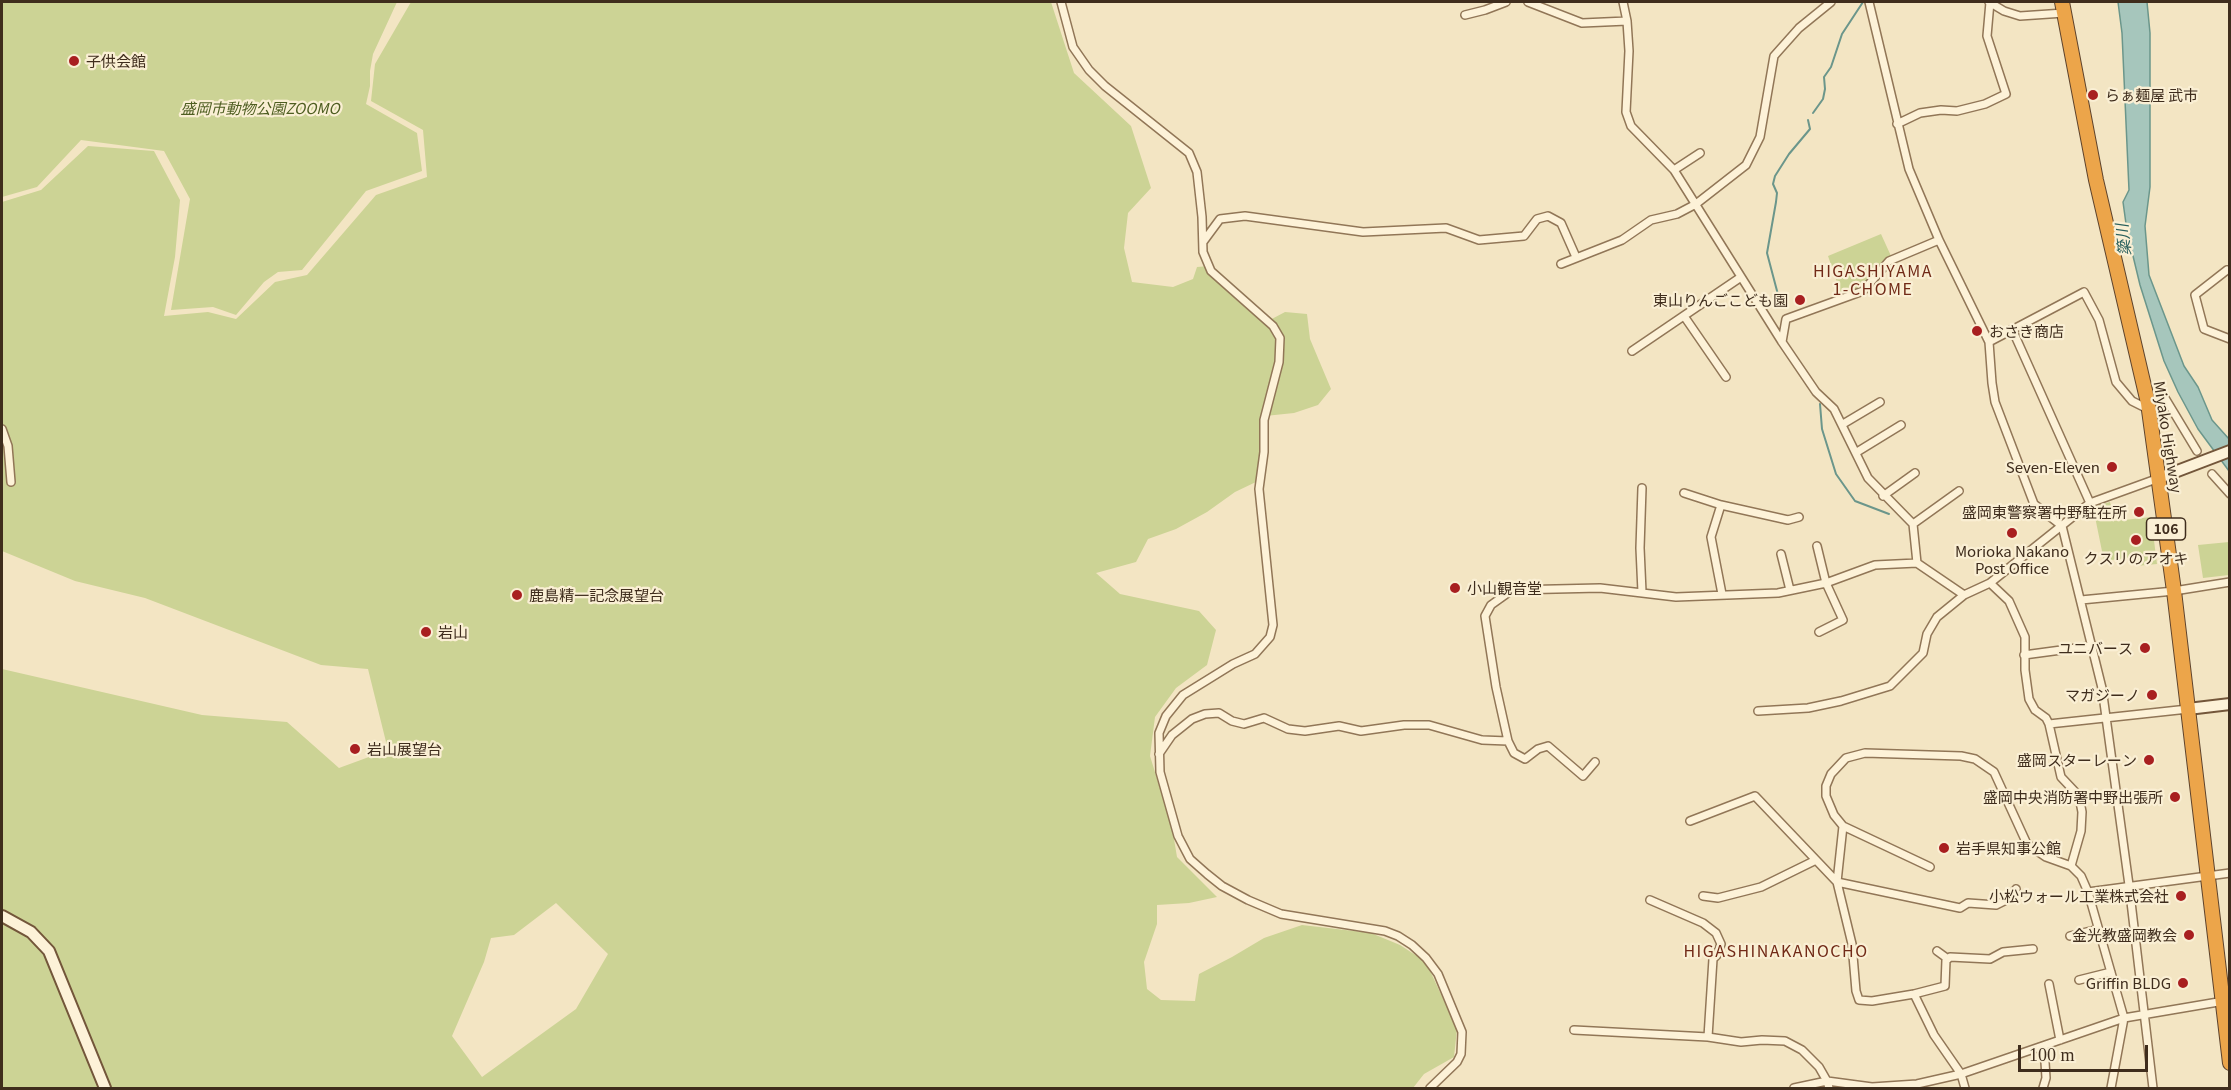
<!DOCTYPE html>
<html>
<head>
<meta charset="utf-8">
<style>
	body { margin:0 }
	#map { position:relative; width:2231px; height:1090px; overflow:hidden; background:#f3e5c3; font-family:Georgia,serif }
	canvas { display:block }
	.frame { position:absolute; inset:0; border:3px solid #3f2d1d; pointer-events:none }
	.scale { position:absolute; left:2018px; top:1045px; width:130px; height:27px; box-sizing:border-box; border:3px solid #3f2d1d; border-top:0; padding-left:8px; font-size:18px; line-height:21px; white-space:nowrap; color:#3f2d1d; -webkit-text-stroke:4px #faefd4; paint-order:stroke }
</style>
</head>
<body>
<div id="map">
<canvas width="2231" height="1090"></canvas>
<div class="frame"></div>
<div class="scale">100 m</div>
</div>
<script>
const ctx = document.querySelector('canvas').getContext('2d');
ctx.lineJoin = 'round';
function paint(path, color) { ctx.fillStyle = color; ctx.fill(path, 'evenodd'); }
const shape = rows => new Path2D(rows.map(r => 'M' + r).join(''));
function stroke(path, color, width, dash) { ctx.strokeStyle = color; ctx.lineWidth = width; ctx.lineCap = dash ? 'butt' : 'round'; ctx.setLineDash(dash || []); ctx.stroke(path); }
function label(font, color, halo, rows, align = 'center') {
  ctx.font = font + ' Georgia,"Noto Sans JP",serif'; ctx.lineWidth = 4.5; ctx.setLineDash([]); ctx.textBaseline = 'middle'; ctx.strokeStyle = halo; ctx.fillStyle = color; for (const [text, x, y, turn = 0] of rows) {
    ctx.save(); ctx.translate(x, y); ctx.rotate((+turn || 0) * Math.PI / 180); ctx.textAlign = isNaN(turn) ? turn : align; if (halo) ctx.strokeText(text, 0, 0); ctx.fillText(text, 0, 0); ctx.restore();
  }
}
paint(shape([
	[2,2,397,2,373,54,370,71,370,86,366,104,417,133,422,171,366,191,302,270,278,272,264,282,236,315,213,307,171,310,190,199,164,151,81,140,37,187,2,197],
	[411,2,1051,2,1074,73,1131,126,1151,188,1128,213,1124,248,1132,282,1173,287,1193,279,1197,267,1210,266,1248,299,1268,321,1285,312,1307,314,1310,339,1331,389,1318,405,1294,413,1265,416,1258,481,1235,492,1207,512,1176,529,1148,539,1136,562,1096,573,1120,594,1199,611,1216,630,1207,665,1176,688,1155,717,1150,756,1172,827,1177,857,1217,897,1189,903,1157,905,1157,924,1144,962,1147,989,1161,1000,1195,1001,1199,974,1232,957,1264,938,1302,925,1371,933,1400,945,1426,962,1457,1029,1454,1057,1424,1074,1413,1088,2,1088,2,669,202,715,287,722,339,768,388,750,368,669,321,665,145,598,75,581,2,551,2,202,41,190,88,146,154,151,180,200,175,257,164,316,208,312,236,319,275,282,307,275,376,195,427,177,423,130,371,101,375,64],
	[556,903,608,954,576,1009,482,1077,452,1036,484,962,491,938,514,935],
	[1881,234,1891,256,1860,287,1841,294,1828,256],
	[2110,502,2115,521,2151,517,2157,564,2136,566,2134,557,2104,561,2093,507],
	[2229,542,2229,575,2203,578,2198,545]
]), '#ccd395');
const water = shape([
	[2118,2,2147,2,2150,33,2150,187,2145,226,2149,275,2184,366,2198,387,2212,420,2229,439,2229,471,2198,429,2178,392,2164,361,2140,285,2127,231,2123,202,2129,190,2122,33,2118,2]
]);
paint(water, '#a6c6bc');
stroke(water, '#6b968b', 1.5);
stroke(shape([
	[1813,113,1823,99,1825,89,1824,77,1831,67,1842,34,1863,2],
	[1781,306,1767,253,1776,202,1777,193,1773,184,1775,176,1789,154,1810,129,1808,120],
	[1820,404,1822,429,1836,474,1855,501,1889,514]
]), '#6b968b', 2);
const street = shape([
	[1061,2,1073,47,1089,70,1105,86,1189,153,1197,172,1202,217,1203,252,1211,271,1273,326,1280,338,1279,362,1264,420,1264,452,1259,489,1273,625,1270,637,1255,654,1233,664,1183,695,1166,716,1159,733,1160,772,1178,836,1190,859,1207,874,1222,886,1248,900,1281,914,1385,931,1398,936,1412,945,1426,958,1438,974,1462,1032,1461,1054,1457,1062,1430,1088],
	[1528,2,1582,23,1627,21],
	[1623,2,1627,21,1629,51,1626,112,1631,126,1674,170,1782,342,1816,392,1834,409,1868,478,1913,524,1917,563],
	[1869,2,1909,169,1939,240,1989,342,2084,292,2099,320,2116,382,2132,401,2148,409],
	[1989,2,2004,11,2020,16,2064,13],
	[1465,15,1485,10,1506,2],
	[1897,124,1920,113,1941,110,1957,111,1985,104,2006,94,1987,36,1990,2],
	[1674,170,1700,153],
	[1203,242,1220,219,1245,216,1363,232,1446,228,1479,240,1524,236,1537,219,1548,216,1561,223,1576,257],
	[1561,264,1622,240,1651,220,1677,214,1696,204,1746,165,1760,137,1774,56,1799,28,1831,2],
	[2227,270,2195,295,2204,329,2230,339],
	[1684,316,1726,377],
	[2012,329,2090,503],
	[1782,342,1786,319,1863,291,1889,261,1939,240],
	[1989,342,1992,383,1995,402,2034,504,2062,526,2102,688,2129,885,2153,1088],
	[1632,351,1741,277],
	[2148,403,2165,398,2197,451],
	[1843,424,1880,402],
	[2,429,8,446,11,482],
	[1857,452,1901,425],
	[2212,474,2230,494],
	[1642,488,1640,548,1642,592],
	[1684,493,1721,505,1788,520,1799,517],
	[1883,496,1915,473],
	[1721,505,1711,537,1722,594],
	[1913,524,1959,491],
	[1817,546,1826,583,1843,620,1819,632],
	[1781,554,1790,590],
	[1990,583,2009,601,2025,637,2025,670,2029,699,2035,710,2046,718,2049,724,2061,777,2079,796,2082,812,2081,831,2071,866],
	[2081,600,2174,591,2230,582],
	[2024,655,2091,646],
	[1758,711,1808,708,1841,701,1890,686,1923,653,1927,634,1937,617,1964,595,1990,583,2090,503,2159,478],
	[2049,724,2188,709],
	[1159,754,1172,735,1192,719,1205,714,1219,713,1232,721,1244,724,1264,718,1288,729,1305,731,1339,726,1361,731,1404,725,1429,725,1482,740,1508,741],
	[1595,762,1583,776,1548,746,1538,749,1525,759,1514,753,1508,741,1496,687,1485,616,1491,605,1512,590,1600,588,1676,597,1778,593,1826,583,1875,565,1917,563,1964,595],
	[1690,821,1755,796,1837,882,1960,908,1968,903,1996,905,2008,899,2016,889],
	[1843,826,1930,867],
	[2088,892,2230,873],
	[1703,896,1718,898,1761,887,1816,860],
	[1650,900,1703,923,1716,933,1721,944,1717,955,1713,959,1708,1037],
	[2070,936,2099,929],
	[2033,949,2003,952,1990,959,1950,957,1946,960,1945,986,1914,994,1872,1001,1859,1000,1856,991,1852,944,1837,882,1843,826,1834,815,1826,796,1826,786,1831,774,1846,758,1865,753,1961,756,1975,759,1994,772,2027,844,2046,857,2071,866,2081,876,2088,892,2124,1018,2111,1088],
	[1937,951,1948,959],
	[2079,980,2111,972],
	[2049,984,2060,1040],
	[1914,994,1934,1035,1961,1074,1965,1088],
	[1574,1030,1708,1037,1741,1042,1762,1040,1785,1041,1802,1050,1819,1067,1827,1081,1829,1088],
	[1794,1088,1827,1081,1872,1087,1917,1084,1961,1074,2124,1018,2230,1000],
	[2043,1088,2046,1078,2044,1046]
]);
const secondary = shape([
	[2159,478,2230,451],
	[2188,709,2230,704],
	[2,916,31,932,49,951,105,1088]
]);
const highway = shape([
	[2062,2,2096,180,2148,403,2174,591,2230,1063]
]);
stroke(street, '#917657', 10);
stroke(secondary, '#73563a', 14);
stroke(highway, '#5e432c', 16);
stroke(street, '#fdf2d8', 7);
stroke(secondary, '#fdf2d8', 10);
stroke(highway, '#eca54a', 14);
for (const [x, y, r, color] of [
	[74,61,6,"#a81f20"],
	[2093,95,6,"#a81f20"],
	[1800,300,6,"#a81f20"],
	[1977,331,6,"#a81f20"],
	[2112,467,6,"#a81f20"],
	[2139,512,6,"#a81f20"],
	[2012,533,6,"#a81f20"],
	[2136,540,6,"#a81f20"],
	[1455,588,6,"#a81f20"],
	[517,595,6,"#a81f20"],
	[426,632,6,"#a81f20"],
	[2145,648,6,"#a81f20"],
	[2152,695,6,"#a81f20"],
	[355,749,6,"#a81f20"],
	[2149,760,6,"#a81f20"],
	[2175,797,6,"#a81f20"],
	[1944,848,6,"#a81f20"],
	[2181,896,6,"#a81f20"],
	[2189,935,6,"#a81f20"],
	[2183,983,6,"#a81f20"]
]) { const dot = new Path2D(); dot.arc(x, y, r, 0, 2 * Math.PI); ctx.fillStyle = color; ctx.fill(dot); stroke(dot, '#faefd4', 2); }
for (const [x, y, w] of [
	[2166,529,39]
]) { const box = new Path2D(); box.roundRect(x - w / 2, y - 11, w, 22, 4.5); ctx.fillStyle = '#faefd4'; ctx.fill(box); stroke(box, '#3f2d1d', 1.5); }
label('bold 14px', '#3f2d1d', null, [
	["106",2166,529]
]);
label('15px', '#3f2d1d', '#faefd4', [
	["子供会館",86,61,"left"],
	["らぁ麺屋 武市",2105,95,"left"],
	["東山りんごこども園",1788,300],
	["おさき商店",1989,331,"left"],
	["Seven-Eleven",2100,467],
	["盛岡東警察署中野駐在所",2127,512],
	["Morioka Nakano",2012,551,"center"],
	["Post Office",2012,568,"center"],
	["クスリのアオキ",2136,558,"center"],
	["小山観音堂",1467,588,"left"],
	["鹿島精一記念展望台",529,595,"left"],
	["岩山",438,632,"left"],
	["ユニバース",2133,648],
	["マガジーノ",2140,695],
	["岩山展望台",367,749,"left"],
	["盛岡スターレーン",2137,760],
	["盛岡中央消防署中野出張所",2163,797],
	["岩手県知事公館",1956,848,"left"],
	["小松ウォール工業株式会社",2169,896],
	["金光教盛岡教会",2177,935],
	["Griffin BLDG",2171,983]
], 'right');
label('italic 15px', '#4e5e21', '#faefd4', [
	["盛岡市動物公園ZOOMO",260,108]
]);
label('15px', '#3f2d1d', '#faefd4', [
	["Miyako Highway",2168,437,81]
]);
label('italic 16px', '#2a605d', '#faefd4', [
	["簗川",2123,240,-96]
]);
ctx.letterSpacing = '1.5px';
label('16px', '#712a17', '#faefd4', [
	["HIGASHIYAMA",1873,271],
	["1-CHOME",1873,289],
	["HIGASHINAKANOCHO",1776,951]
]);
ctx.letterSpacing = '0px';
</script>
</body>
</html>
